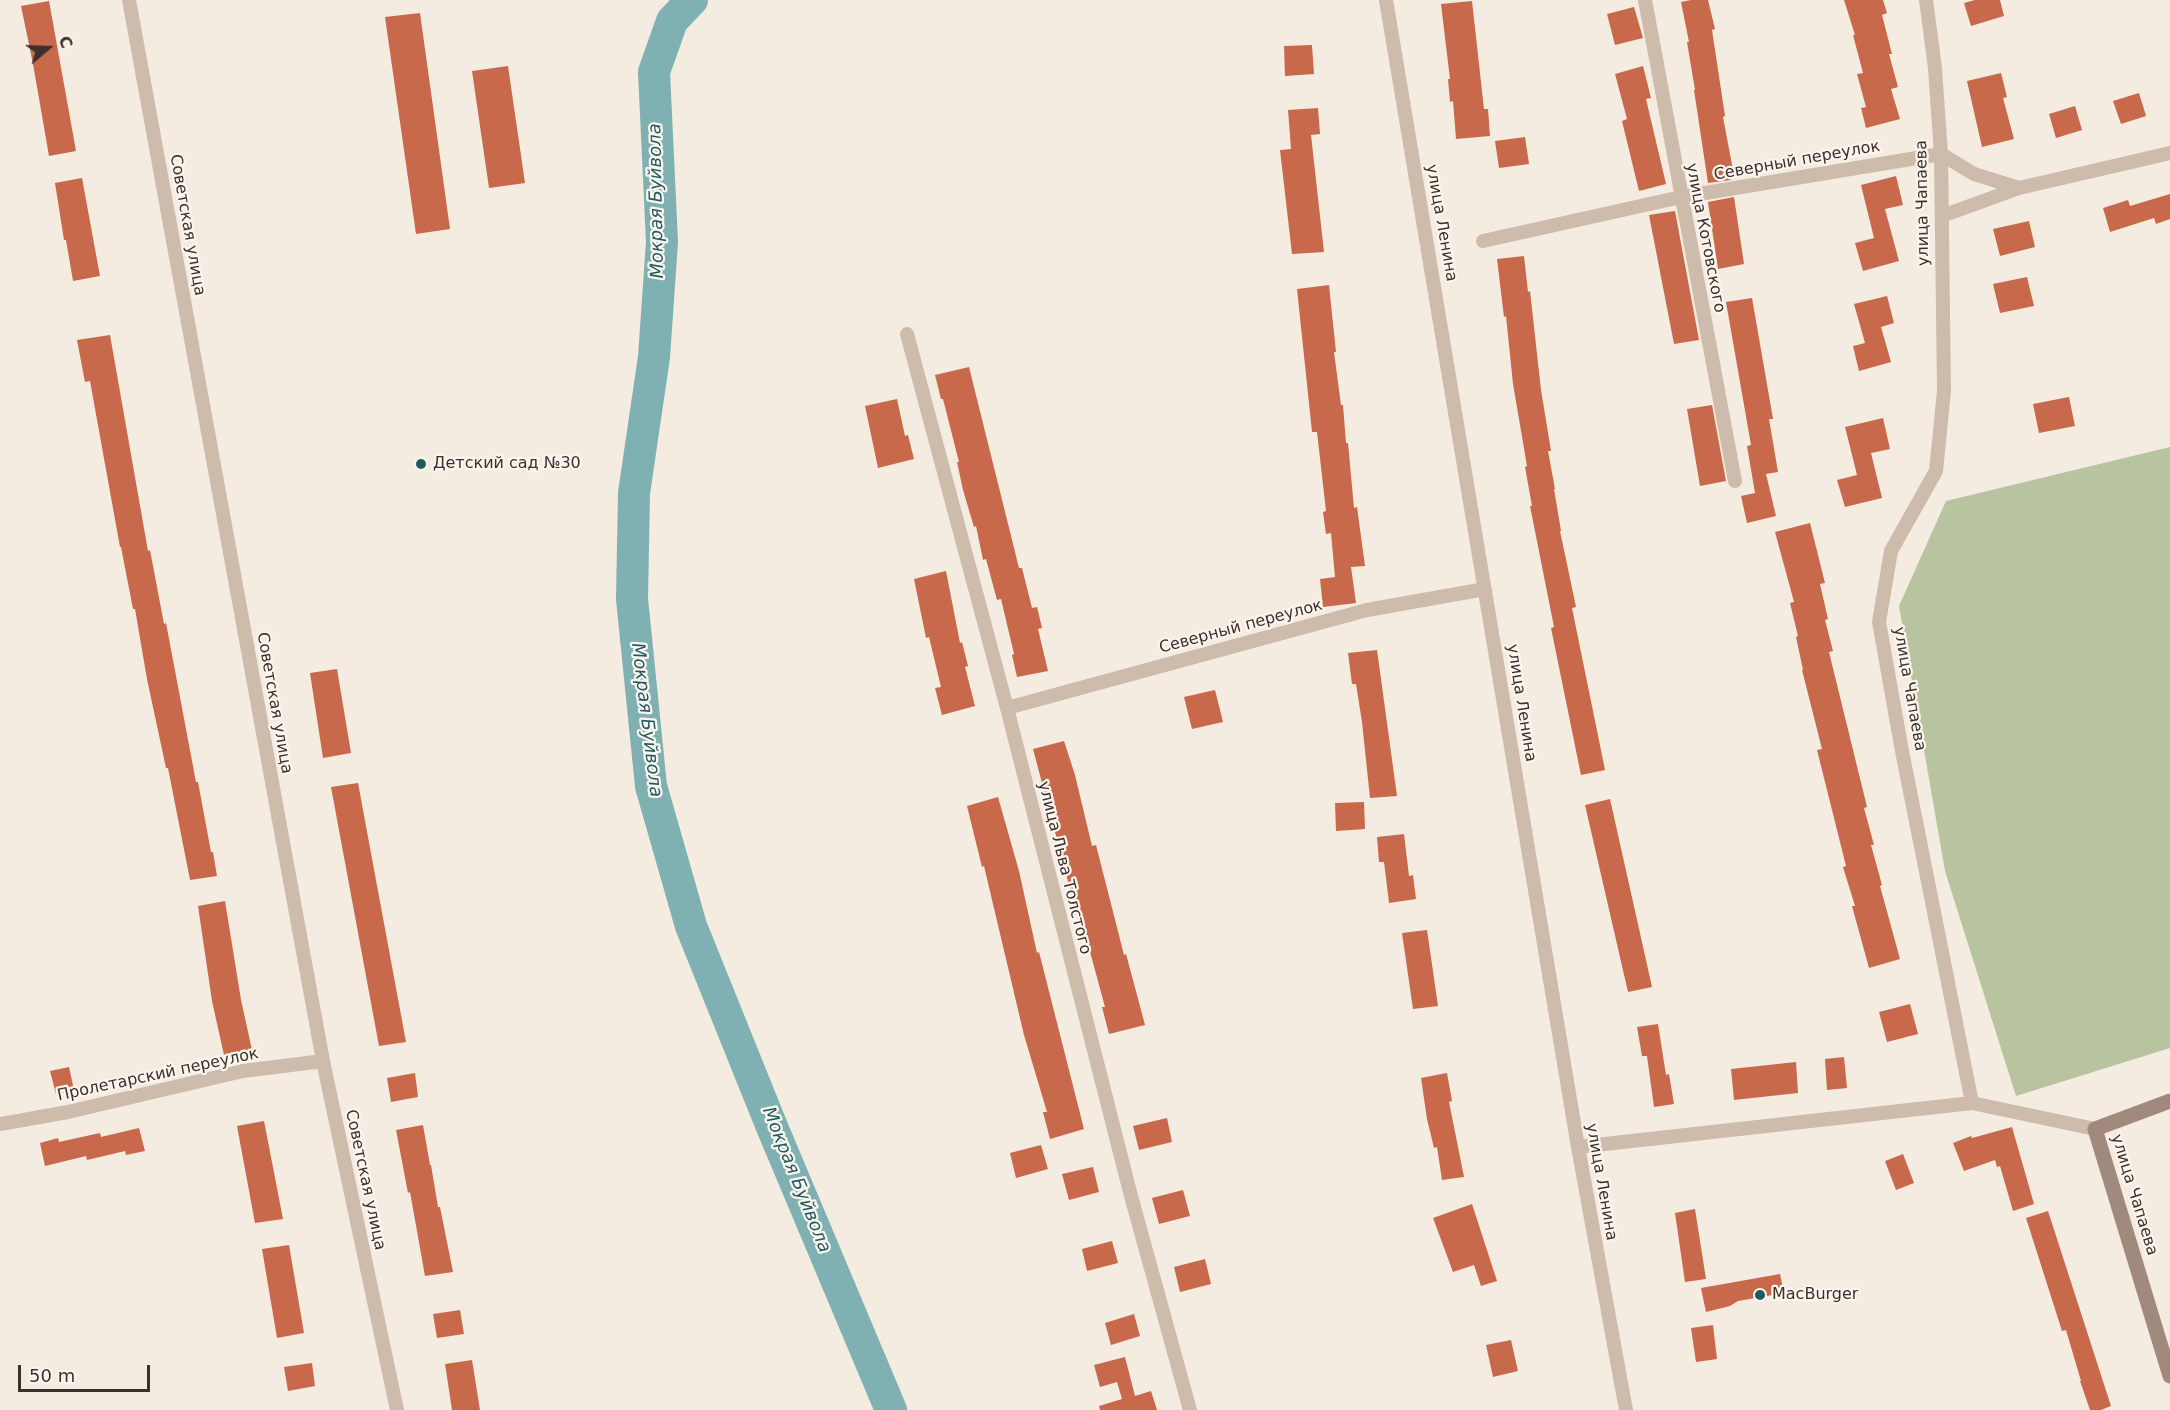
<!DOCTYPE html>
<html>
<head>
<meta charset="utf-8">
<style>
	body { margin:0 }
	#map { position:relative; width:2170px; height:1410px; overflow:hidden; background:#f4ebe1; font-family:"DejaVu Sans",sans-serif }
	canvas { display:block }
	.north { position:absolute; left:18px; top:18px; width:60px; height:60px; -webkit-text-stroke:4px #fbf5ee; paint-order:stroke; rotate:71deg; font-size:16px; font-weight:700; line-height:24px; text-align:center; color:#3b302b }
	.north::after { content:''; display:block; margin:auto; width:21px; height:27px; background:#3b302b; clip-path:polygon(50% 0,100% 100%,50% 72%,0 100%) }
	.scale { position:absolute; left:18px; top:1365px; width:132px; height:27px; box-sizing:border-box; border:3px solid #3b302b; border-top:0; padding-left:8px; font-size:18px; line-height:21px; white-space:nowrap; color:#3b302b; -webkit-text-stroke:4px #fbf5ee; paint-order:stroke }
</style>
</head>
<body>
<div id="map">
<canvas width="2170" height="1410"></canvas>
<div class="north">С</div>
<div class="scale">50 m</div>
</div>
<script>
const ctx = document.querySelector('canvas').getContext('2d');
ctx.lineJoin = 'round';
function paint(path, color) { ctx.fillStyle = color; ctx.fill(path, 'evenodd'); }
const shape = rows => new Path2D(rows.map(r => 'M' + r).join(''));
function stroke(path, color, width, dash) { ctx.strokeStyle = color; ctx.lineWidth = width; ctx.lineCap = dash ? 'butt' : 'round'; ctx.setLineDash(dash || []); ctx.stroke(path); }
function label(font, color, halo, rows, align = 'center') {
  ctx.font = font + ' "DejaVu Sans",sans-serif'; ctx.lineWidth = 4.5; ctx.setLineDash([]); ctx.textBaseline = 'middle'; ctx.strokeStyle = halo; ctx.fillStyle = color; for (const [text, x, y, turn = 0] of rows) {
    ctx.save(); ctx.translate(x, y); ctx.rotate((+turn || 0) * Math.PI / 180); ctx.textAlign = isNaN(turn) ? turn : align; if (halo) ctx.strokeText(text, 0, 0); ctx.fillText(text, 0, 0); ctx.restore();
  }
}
paint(shape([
	[2170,447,2170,1048,2016,1096,1945,871,1899,606,1946,501]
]), '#b8c4a0');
stroke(shape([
	[692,0,672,21,654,72,662,242,654,357,634,493,632,599,651,786,691,926,772,1127,891,1410]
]), '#7fb0b2', 32);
paint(shape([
	[1691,0,1708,0,1715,29,1712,30,1725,116,1723,117,1733,170,1729,171,1731,180,1708,183,1694,90,1695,90,1687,42,1689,42,1681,2],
	[1844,0,1883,0,1887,13,1882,15,1892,54,1889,54,1898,87,1891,89,1900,119,1866,128,1861,108,1866,107,1857,74,1863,73,1853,35,1855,35],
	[1975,0,2000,0,2004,16,1971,26,1964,3],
	[49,1,76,151,49,156,33,64,21,6],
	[1472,1,1484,109,1488,109,1490,136,1456,139,1453,101,1450,102,1448,79,1450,79,1441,4],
	[1634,7,1643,38,1615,45,1607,14],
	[420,13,450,229,416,234,385,17],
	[1312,45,1314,74,1285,76,1284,46],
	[508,66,525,183,489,188,472,71],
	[1643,66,1651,98,1646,99,1666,184,1639,191,1622,121,1627,119,1615,74],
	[2001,73,2007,97,2003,98,2014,139,1982,147,1967,81],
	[2139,93,2146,116,2121,124,2113,101],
	[2075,106,2082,130,2056,138,2049,114],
	[1318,108,1320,134,1311,135,1324,252,1292,254,1280,150,1291,149,1288,110],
	[1525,137,1529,164,1499,168,1495,141],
	[1896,176,1903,205,1885,209,1899,261,1863,271,1855,243,1874,238,1861,185],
	[82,178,100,276,73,281,66,240,64,240,55,183],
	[2170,194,2170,219,2156,224,2154,218,2110,232,2103,208,2128,200,2130,206],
	[1734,197,1744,264,1718,269,1708,202],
	[1675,211,1699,340,1674,344,1649,215],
	[2029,221,2035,247,2000,256,1993,229],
	[1524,256,1528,292,1530,291,1541,390,1551,451,1548,451,1555,489,1554,489,1561,531,1560,531,1576,607,1572,608,1605,770,1581,775,1551,628,1554,627,1530,506,1532,506,1525,467,1527,466,1513,384,1506,316,1504,317,1497,259],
	[2027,277,2034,306,2000,313,1993,284],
	[1329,285,1336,352,1334,352,1341,405,1343,405,1346,443,1348,443,1354,508,1357,507,1365,566,1351,567,1356,603,1323,607,1320,579,1335,577,1331,533,1326,534,1323,512,1326,511,1317,432,1312,432,1297,289],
	[1887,296,1894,323,1881,327,1891,362,1859,371,1853,346,1865,343,1854,304],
	[1752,298,1773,419,1769,419,1778,472,1766,474,1776,516,1747,523,1741,496,1755,493,1747,446,1751,445,1726,302],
	[110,335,148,551,150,550,164,624,166,623,196,782,198,782,211,852,213,852,217,876,190,880,168,768,166,768,147,679,135,609,133,609,121,547,120,547,90,381,85,382,77,340],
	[969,367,1019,568,1022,568,1032,608,1037,607,1042,628,1038,629,1048,671,1017,677,1012,655,1014,654,1001,599,997,600,986,559,983,560,976,526,974,527,963,490,957,462,959,462,943,399,941,399,935,375],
	[2069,397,2075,426,2039,433,2033,404],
	[897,399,905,436,908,435,914,459,878,468,865,406],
	[1712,405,1726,481,1700,486,1687,409],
	[1883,418,1890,449,1871,453,1882,498,1845,507,1837,480,1857,475,1845,427],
	[1810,523,1825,583,1820,584,1828,619,1825,620,1833,651,1829,652,1867,807,1864,808,1874,845,1871,845,1882,885,1880,886,1900,959,1869,968,1852,906,1855,906,1843,867,1846,866,1817,750,1822,749,1802,670,1803,670,1796,637,1798,636,1790,603,1794,602,1775,532],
	[946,571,960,643,962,642,968,666,965,667,975,706,942,715,935,688,941,687,929,637,926,638,914,579],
	[1377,650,1397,796,1370,798,1362,722,1356,684,1352,684,1348,653],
	[337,669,351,753,323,758,310,673],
	[1215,690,1223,722,1192,729,1184,697],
	[1064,741,1075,775,1092,846,1096,845,1124,955,1126,954,1145,1025,1109,1034,1102,1007,1105,1007,1089,948,1086,949,1033,749],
	[358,783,406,1042,379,1046,331,787],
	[998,797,1019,871,1037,953,1039,952,1084,1129,1050,1139,1043,1112,1047,1112,1024,1035,984,866,982,867,967,806],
	[1610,799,1652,987,1628,992,1585,805],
	[1364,802,1365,829,1336,831,1335,803],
	[1404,834,1409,876,1413,875,1416,899,1389,903,1384,862,1379,862,1377,837],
	[225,901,241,1000,252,1050,224,1055,212,1001,198,906],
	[1427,930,1438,1006,1413,1009,1402,933],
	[1910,1004,1918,1034,1887,1042,1879,1012],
	[1658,1024,1666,1075,1669,1074,1674,1104,1654,1107,1647,1056,1642,1056,1637,1027],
	[1844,1057,1847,1088,1827,1090,1825,1059],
	[1796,1062,1798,1093,1734,1100,1731,1069],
	[69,1067,74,1090,56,1094,50,1071],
	[415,1073,418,1097,391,1102,387,1078],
	[1447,1073,1452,1101,1449,1102,1464,1177,1442,1180,1437,1147,1434,1148,1427,1119,1421,1078],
	[1167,1118,1172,1142,1139,1150,1133,1126],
	[264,1121,283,1219,255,1223,237,1126],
	[423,1125,430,1165,431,1165,438,1207,440,1207,453,1272,425,1276,410,1192,408,1193,396,1130],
	[2012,1127,2034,1204,2013,1211,2000,1166,1997,1167,1995,1160,1964,1171,1953,1143,1971,1136,1972,1138],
	[139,1128,145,1151,126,1155,125,1151,87,1160,86,1156,45,1166,40,1143,58,1138,59,1142,100,1133,101,1137],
	[1041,1145,1048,1169,1016,1178,1010,1153],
	[1903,1154,1914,1183,1896,1190,1885,1161],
	[1093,1167,1099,1192,1069,1200,1062,1174],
	[1183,1190,1190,1216,1159,1224,1152,1198],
	[1472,1204,1497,1281,1481,1286,1474,1265,1453,1272,1433,1218],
	[1695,1209,1706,1279,1685,1282,1675,1213],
	[2048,1211,2111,1406,2101,1410,2090,1410,2080,1381,2081,1381,2066,1330,2062,1331,2026,1218],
	[1112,1241,1118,1263,1087,1271,1082,1249],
	[289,1245,304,1333,277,1338,262,1249],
	[1205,1259,1211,1284,1180,1292,1174,1267],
	[1780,1274,1784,1293,1738,1301,1730,1306,1706,1312,1701,1288],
	[460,1310,464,1334,437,1338,433,1314],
	[1134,1314,1140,1336,1111,1345,1105,1323],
	[1713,1325,1717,1359,1696,1362,1691,1328],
	[1511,1340,1518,1371,1493,1377,1486,1345],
	[1125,1357,1135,1396,1151,1391,1157,1410,1100,1410,1099,1406,1122,1399,1117,1382,1100,1387,1094,1365],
	[472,1360,480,1410,452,1410,445,1364],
	[312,1363,315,1386,288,1391,284,1367]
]), '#c8694b');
stroke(shape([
	[129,0,323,1061,397,1410],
	[1386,0,1578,1147,1626,1410],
	[1645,0,1735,481],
	[1926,0,1935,68,1941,154,1944,391,1936,471,1891,551,1879,622,1902,751,1972,1103],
	[1942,216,2019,188,2170,153],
	[1483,241,1681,197,1941,154,1974,174,2019,188],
	[907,334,1007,708,1131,1196,1190,1410],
	[1007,708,1367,610,1485,589],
	[0,1124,68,1112,243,1071,323,1061],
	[1578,1147,1972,1103,2095,1129]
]), '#cdbbac', 14);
stroke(shape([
	[2170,1101,2095,1129,2170,1376]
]), '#a18a7d', 15);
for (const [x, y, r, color] of [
	[421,464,6,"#1f5a5e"],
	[1760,1295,6,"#1f5a5e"]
]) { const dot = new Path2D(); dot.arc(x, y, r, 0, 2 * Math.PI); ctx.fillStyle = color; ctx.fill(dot); stroke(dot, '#fbf5ee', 2); }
label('16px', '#3b302b', '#fbf5ee', [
	["Северный переулок",1797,161,-10],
	["улица Чапаева",1923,203,-91],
	["улица Ленина",1441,223,80],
	["Советская улица",187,225,80],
	["улица Котовского",1705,238,79],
	["Северный переулок",1241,627,-15],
	["улица Чапаева",1909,689,80],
	["Советская улица",274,703,80],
	["улица Ленина",1521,703,81],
	["улица Льва Толстого",1064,868,76],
	["Пролетарский переулок",158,1075,-12],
	["Советская улица",365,1180,78],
	["улица Ленина",1601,1182,80],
	["улица Чапаева",2134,1195,73]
]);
label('16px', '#3b302b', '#fbf5ee', [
	["Детский сад №30",433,464],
	["MacBurger",1772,1295]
], 'left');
label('italic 18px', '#1f5a5e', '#fbf5ee', [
	["Мокрая Буйвола",657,201,-91],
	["Мокрая Буйвола",646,720,83],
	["Мокрая Буйвола",796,1180,68]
]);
</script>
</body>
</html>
